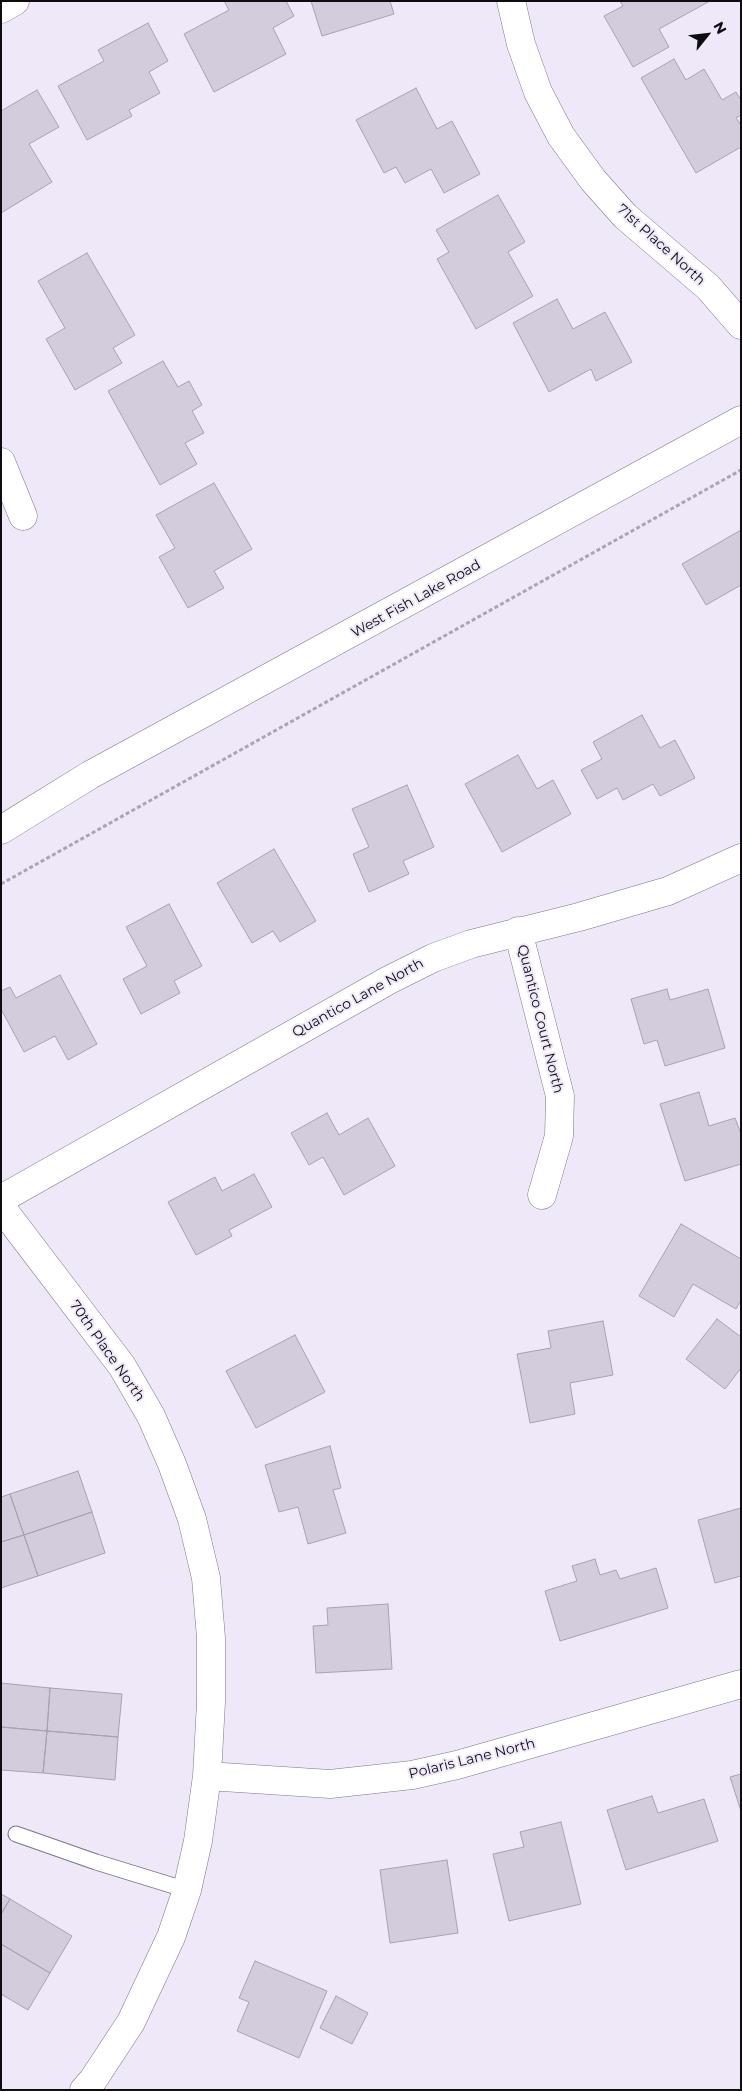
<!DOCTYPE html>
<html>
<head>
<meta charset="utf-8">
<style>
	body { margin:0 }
	#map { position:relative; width:742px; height:2091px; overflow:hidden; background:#efe8f9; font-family:Montserrat,sans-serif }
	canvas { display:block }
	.frame { position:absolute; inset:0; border:2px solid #0e0b11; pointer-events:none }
	.north { position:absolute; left:682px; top:10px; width:50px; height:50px; -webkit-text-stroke:4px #efe8f9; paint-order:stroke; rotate:61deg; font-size:14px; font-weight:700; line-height:20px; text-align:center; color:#0e0b11 }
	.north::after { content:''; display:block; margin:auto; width:18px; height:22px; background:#0e0b11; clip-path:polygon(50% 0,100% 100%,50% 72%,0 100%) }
</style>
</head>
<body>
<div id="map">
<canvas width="742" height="2091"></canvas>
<div class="frame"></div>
<div class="north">N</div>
</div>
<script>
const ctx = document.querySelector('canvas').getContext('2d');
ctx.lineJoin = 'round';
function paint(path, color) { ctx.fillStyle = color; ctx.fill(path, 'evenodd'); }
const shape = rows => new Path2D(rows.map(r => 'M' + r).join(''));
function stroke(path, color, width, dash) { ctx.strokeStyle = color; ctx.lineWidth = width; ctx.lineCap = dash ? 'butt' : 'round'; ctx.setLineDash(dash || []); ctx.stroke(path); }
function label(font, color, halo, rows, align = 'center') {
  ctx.font = font + ' Montserrat,sans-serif'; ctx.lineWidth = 4; ctx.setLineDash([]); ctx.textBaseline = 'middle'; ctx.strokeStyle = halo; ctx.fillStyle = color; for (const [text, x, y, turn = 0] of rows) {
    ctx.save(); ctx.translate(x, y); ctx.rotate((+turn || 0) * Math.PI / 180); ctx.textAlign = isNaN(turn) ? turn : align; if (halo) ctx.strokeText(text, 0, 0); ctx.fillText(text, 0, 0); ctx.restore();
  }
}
const building = shape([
	[224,1,286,1,294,16,273,28,286,54,214,92,184,34,229,10,224,1],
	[311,1,390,1,394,14,322,36,311,1],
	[620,1,710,1,659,29,669,47,633,67,604,16,623,6,620,1],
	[148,23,168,61,149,72,160,93,129,110,132,116,87,140,58,86,104,61,98,50,148,23],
	[674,59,686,80,704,69,722,100,736,92,741,100,741,115,736,118,741,125,741,147,696,173,641,78,674,59],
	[416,88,437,129,452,121,480,174,444,193,431,169,405,183,396,167,384,173,356,120,416,88],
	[37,90,59,127,29,144,52,182,1,213,1,111,37,90],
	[498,195,525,242,508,252,533,296,476,329,437,259,449,252,436,230,498,195],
	[87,253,135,335,113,348,122,363,75,390,46,339,65,328,38,281,87,253],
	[557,299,573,329,605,312,632,362,596,381,591,369,549,392,513,323,557,299],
	[163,361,178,387,189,381,202,405,192,411,204,433,185,443,197,464,160,485,108,391,163,361],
	[214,483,252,549,214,571,224,588,188,608,159,557,175,548,156,515,214,483],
	[741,530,741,585,706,605,682,564,741,530],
	[642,715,660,748,675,740,695,778,660,796,653,784,623,800,617,788,597,799,581,770,602,759,593,742,642,715],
	[518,755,537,789,553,780,571,814,502,852,465,784,518,755],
	[407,785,434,847,403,861,409,874,369,892,353,854,369,847,352,809,407,785],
	[274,849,316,921,280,942,273,931,252,943,217,883,274,849],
	[169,904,202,966,174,981,180,993,141,1014,123,979,147,966,126,927,169,904],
	[60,975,97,1044,68,1060,55,1036,24,1052,1,1009,1,991,10,987,16,998,60,975],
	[667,989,670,1000,708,989,725,1048,665,1066,657,1040,644,1044,631,999,667,989],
	[699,1092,709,1126,735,1118,741,1134,741,1164,685,1181,660,1104,699,1092],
	[327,1113,339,1135,368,1118,395,1166,344,1195,323,1157,309,1165,291,1133,327,1113],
	[254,1174,272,1207,229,1230,232,1236,196,1255,168,1202,215,1177,222,1191,254,1174],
	[681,1224,741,1259,741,1300,736,1309,693,1284,674,1317,639,1296,681,1224],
	[717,1319,741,1337,741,1368,725,1389,686,1359,717,1319],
	[603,1321,613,1375,570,1383,575,1414,530,1423,517,1354,551,1348,548,1331,603,1321],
	[295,1335,325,1392,256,1428,226,1371,295,1335],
	[330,1446,341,1488,333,1490,346,1533,308,1544,298,1507,279,1512,265,1465,330,1446],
	[78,1471,92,1512,24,1535,10,1494,78,1471],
	[10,1494,24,1535,1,1542,1,1497,10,1494],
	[741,1508,741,1576,715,1583,698,1520,741,1508],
	[92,1512,105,1553,38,1576,24,1535,92,1512],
	[24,1535,38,1576,1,1588,1,1542,24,1535],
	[595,1559,600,1575,616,1570,620,1579,656,1568,668,1608,560,1641,545,1591,577,1581,572,1566,595,1559],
	[388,1604,392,1669,316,1673,313,1626,328,1625,327,1608,388,1604],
	[1,1683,50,1688,47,1731,1,1727,1,1683],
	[50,1688,122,1694,118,1737,47,1731,50,1688],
	[1,1727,47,1731,43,1773,1,1770,1,1727],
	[47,1731,118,1737,115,1780,43,1773,47,1731],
	[741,1774,741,1811,730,1777,741,1774],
	[652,1796,658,1813,704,1799,718,1841,626,1870,607,1810,652,1796],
	[561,1822,581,1904,509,1921,493,1854,524,1847,520,1832,561,1822],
	[447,1860,458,1933,390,1943,380,1870,447,1860],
	[1,1894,10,1899,1,1914,1,1894],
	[10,1899,72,1936,50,1973,1,1944,1,1914,10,1899],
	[1,1944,50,1973,28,2010,1,1994,1,1944],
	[255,1961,327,1991,299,2058,237,2031,249,2002,239,1998,255,1961],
	[336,1996,368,2013,352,2044,320,2028,336,1996]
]);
paint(building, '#d2ccdd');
stroke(building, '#a7a2b2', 1);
const service = shape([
	[16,1834,96,1862,187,1890]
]);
const minor = shape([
	[511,1,521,44,538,92,561,136,593,180,625,216,708,287,741,325],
	[1,9,15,1],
	[1,462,23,516],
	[518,931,560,1096,559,1136,542,1195],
	[1,1199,389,980,433,958,471,944,579,917,668,891,741,858],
	[1,1207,122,1366,151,1416,172,1464,192,1519,206,1578,211,1638,211,1702,207,1776,198,1841,187,1890,171,1937,131,2022,93,2080,84,2090],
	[207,1776,330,1784,412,1775,457,1765,741,1684]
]);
const tertiary = shape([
	[1,830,90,775,741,420]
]);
stroke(service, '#7c7685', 17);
stroke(minor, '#7c7685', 29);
stroke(tertiary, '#7c7685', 29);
stroke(shape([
	[1,884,741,470]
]), '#aba5b3', 3, [4, 2.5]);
stroke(service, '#fff', 15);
stroke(minor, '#fff', 28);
stroke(tertiary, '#fff', 28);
label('14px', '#0e0b11', '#efe8f9', [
	["71st Place North",661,245,42],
	["West Fish Lake Road",416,599,-29],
	["Quantico Lane North",358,998,-29],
	["Quantico Court North",540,1019,76],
	["70th Place North",107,1351,55],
	["Polaris Lane North",472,1759,-14]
]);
</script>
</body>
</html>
